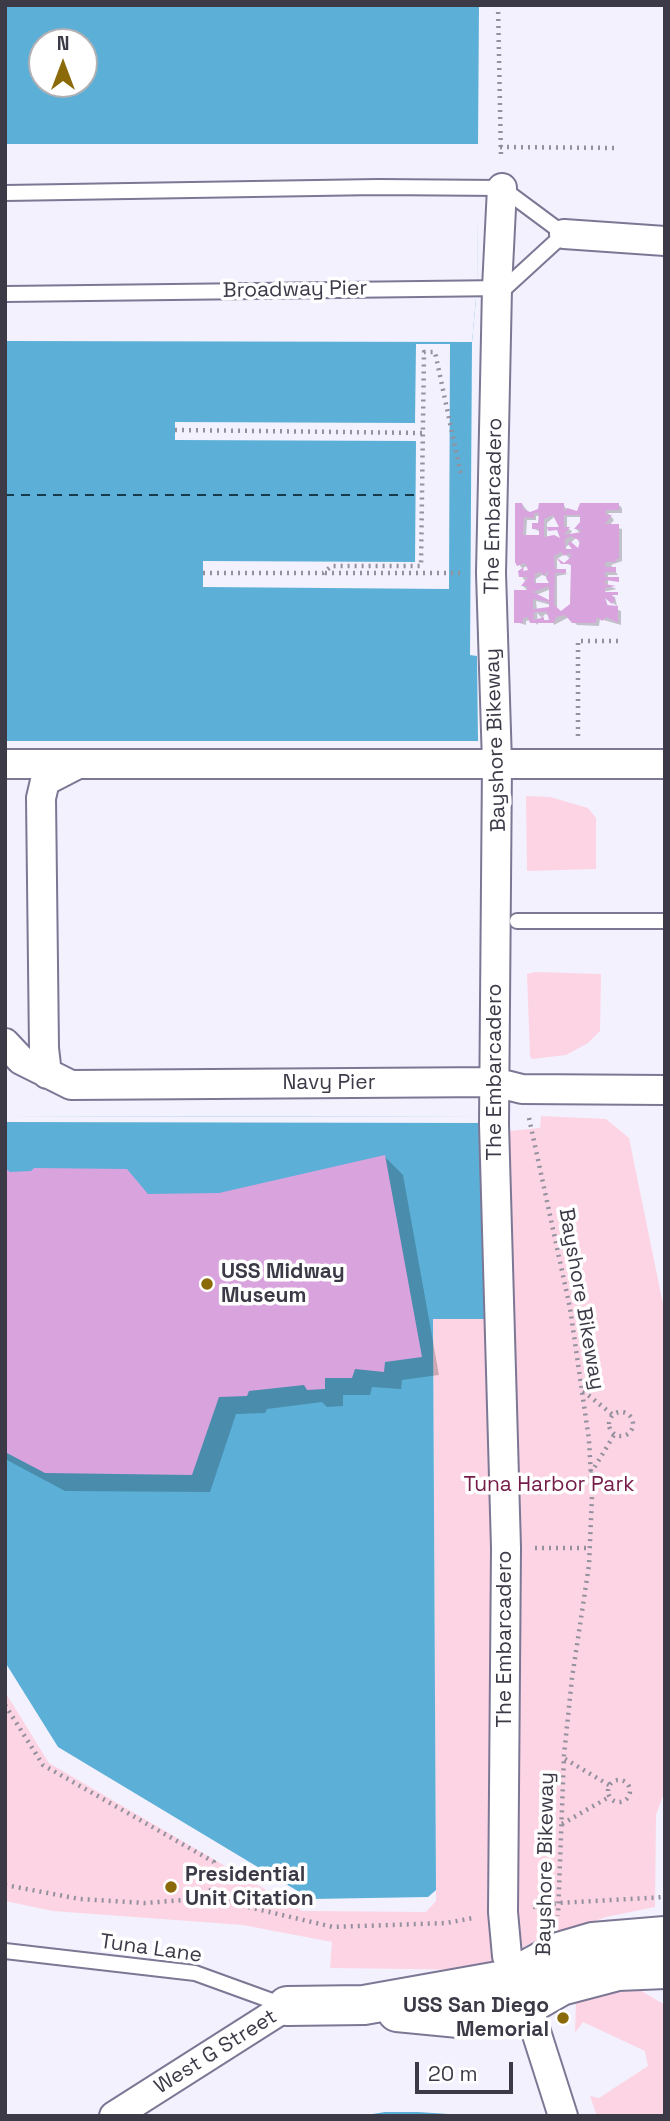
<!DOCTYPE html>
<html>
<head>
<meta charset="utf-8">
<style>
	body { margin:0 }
	#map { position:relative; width:670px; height:2121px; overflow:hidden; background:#f3f1fe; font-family:"Space Grotesk",sans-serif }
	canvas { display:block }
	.frame { position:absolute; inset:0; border:7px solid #3c3a47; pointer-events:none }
	.north { position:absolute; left:28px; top:28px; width:70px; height:70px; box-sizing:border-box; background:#fff; border:2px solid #b1b0b5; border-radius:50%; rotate:0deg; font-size:19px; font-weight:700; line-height:28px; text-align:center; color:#3c3a47 }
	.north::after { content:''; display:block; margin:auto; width:24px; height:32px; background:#8a6a09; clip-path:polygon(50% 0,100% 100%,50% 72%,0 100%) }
	.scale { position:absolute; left:415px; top:2062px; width:98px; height:32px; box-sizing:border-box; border:4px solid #3c3a47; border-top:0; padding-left:9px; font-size:21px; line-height:24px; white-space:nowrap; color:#3c3a47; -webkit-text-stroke:5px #fff; paint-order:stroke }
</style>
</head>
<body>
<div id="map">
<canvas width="670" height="2121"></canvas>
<div class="frame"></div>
<div class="north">N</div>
<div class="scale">20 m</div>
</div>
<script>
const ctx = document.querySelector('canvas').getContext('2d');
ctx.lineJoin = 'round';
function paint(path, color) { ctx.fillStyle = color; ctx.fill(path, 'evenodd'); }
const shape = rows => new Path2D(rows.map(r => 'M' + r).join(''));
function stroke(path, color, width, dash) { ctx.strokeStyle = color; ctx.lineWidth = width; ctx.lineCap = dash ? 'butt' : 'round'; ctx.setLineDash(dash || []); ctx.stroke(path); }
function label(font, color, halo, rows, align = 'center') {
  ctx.font = font + ' "Space Grotesk",sans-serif'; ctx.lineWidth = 7; ctx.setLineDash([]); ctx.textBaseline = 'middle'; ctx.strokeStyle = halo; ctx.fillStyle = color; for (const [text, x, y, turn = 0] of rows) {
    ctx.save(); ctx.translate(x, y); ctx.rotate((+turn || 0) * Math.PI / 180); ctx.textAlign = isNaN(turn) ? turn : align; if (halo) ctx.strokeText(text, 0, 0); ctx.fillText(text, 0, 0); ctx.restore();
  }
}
paint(shape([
	[526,796,550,797,588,808,596,818,596,869,527,871],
	[535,972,601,974,600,1031,588,1043,566,1055,532,1059,530,1056,527,974],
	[541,1116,606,1119,629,1138,665,1314,665,1790,656,1815,655,1907,606,1917,527,1945,489,1970,330,1968,332,1942,243,1925,53,1911,5,1901,5,1692,49,1763,302,1911,426,1912,436,1901,433,1318,491,1319,477,1134,540,1128],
	[620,1990,640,1990,665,2005,665,2116,597,2116,590,2096,599,2098,648,2066,645,2051,583,2022,575,2033,576,2000]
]), '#fdd4e3');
paint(shape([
	[5,5,479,5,477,288,472,342,470,655,477,656,478,741,5,741],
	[42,42,84,42,84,84,42,84],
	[5,1116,484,1117,491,1319,433,1319,436,1890,428,1897,311,1899,58,1747,5,1662],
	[385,2112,418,2112,478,2116,360,2116]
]), '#5cafd7');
paint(shape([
	[5,144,479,144,477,288,472,342,5,341],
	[416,344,450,344,449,589,203,587,203,561,415,562,416,441,175,440,175,422,415,423],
	[5,1116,484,1117,484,1123,5,1122]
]), '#f3f1fe');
paint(shape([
	[522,504,530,514,563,504,567,510,578,513,619,505,622,508,622,513,608,513,614,520,609,526,622,529,622,561,611,565,618,575,608,575,608,586,617,589,602,592,615,597,617,606,605,597,608,606,621,611,621,625,600,619,599,626,577,625,569,617,554,625,551,616,545,614,542,618,537,613,538,625,531,620,526,621,526,625,516,622,529,592,523,586,528,580,524,580,520,572,530,571,528,566,522,568,516,561],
	[536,516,541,516,540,524,534,529,541,532,541,536,526,536,527,520,536,520],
	[554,517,560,529,563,540,554,535,554,540,547,539,547,523],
	[567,517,582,517,582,522,576,529,581,534,569,536,572,531,567,528],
	[577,537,583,552,567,551,566,547],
	[565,554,571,560,568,564,572,566,572,605,561,613,557,609,557,576,568,574,557,571,557,559],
	[542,575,547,577,552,585,536,585,536,579],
	[551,589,551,603,536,595],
	[536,601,551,605,551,608,537,611],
	[385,1157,403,1175,439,1375,402,1380,401,1389,372,1387,370,1395,343,1395,343,1406,327,1407,322,1402,267,1409,265,1413,236,1414,210,1492,65,1491,5,1459,5,1170,10,1173,127,1171,150,1196,219,1195]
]), '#0003');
stroke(shape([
	[5,495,415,495]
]), '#163b4c', 2, [9, 7]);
paint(shape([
	[515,503,522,503,523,509,530,512,538,509,539,503,564,503,564,512,567,508,577,511,580,503,619,503,619,510,606,510,606,515,612,515,605,524,619,524,619,559,616,559,616,562,605,562,605,567,616,567,616,572,605,572,605,577,619,577,619,582,605,580,605,584,616,586,605,588,605,592,618,592,618,595,612,595,615,600,612,604,605,598,607,605,618,606,618,623,607,617,602,621,597,617,596,623,572,623,565,615,556,617,554,623,530,623,528,617,523,618,523,623,514,623,514,590,527,590,527,586,521,586,528,577,519,577,518,571,524,567,523,571,528,570,525,563,517,566,515,562],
	[534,513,539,513,538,523,532,523,532,529,539,529,539,535,523,535,524,517,534,518],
	[553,515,559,527,547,527,548,531,557,530,560,538,554,535,544,537,544,519],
	[564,515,580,515,580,522,574,529,580,529,581,532,564,535,570,527,564,527],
	[571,536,580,541,578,548,570,541,568,544,572,549,565,549,565,539],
	[561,552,564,556,570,553,571,557,564,563,556,557,561,564,571,564,570,604,561,611,554,605,555,573,566,573,566,569,555,569,554,556],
	[549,571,546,578,549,583,534,583,535,574,540,572,544,575],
	[549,586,549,600,533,592],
	[533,599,549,602,549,607,533,609],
	[534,612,547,612,549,620,544,620,544,617,534,620],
	[385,1155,422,1357,385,1362,384,1372,355,1369,352,1378,325,1378,325,1389,307,1390,304,1385,249,1391,247,1396,219,1397,192,1475,45,1473,5,1452,5,1168,10,1172,31,1171,34,1168,127,1169,148,1194,219,1193]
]), '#d9a3de');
const lane = shape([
	[5,193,378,187,502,188,564,234,505,288,5,294],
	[517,921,665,921],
	[5,1951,195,1973,286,2006]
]);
const street = shape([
	[502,188,497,288,491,573,497,763,494,1124,506,1548,503,1912,507,1956],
	[564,234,665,241],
	[5,764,665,764],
	[5,1043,21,1060,71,1085,494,1082,522,1089,665,1090],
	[47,1074,44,1048,41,798,45,781,76,765],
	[532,2019,563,2116],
	[114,2116,287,2006]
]);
const secondary = shape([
	[287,2006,364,2005,510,1979,559,1952,593,1942,665,1936],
	[397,2012,459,2018,493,2016,526,2006,561,1986,618,1971,665,1969]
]);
stroke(lane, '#7c7794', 18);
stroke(street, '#7c7794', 32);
stroke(secondary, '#7c7794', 42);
stroke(shape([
	[498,5,501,158],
	[500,147,616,148],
	[175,430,423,433],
	[203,573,323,573,332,566,421,566,424,352,435,352,461,475],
	[325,573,463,573],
	[578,736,578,641,620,641],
	[529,1118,570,1308,589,1440,592,1496,589,1565,572,1678,564,1755,558,1916],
	[583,1391,613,1415],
	'609 1424a12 12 0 1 1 24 0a12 12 0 1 1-24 0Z',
	[591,1473,614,1435],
	[535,1548,591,1548],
	[5,1705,43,1765,214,1862,210,1898,333,1927,446,1923,473,1918],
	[565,1759,609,1785],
	'608 1791a11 11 0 1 1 22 0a11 11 0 1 1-22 0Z',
	[562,1824,609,1797],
	[5,1885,80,1899,145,1903,210,1898],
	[533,1907,558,1903,665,1897]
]), '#93919e', 4.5, [2, 5]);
stroke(lane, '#fff', 14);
stroke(street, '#fff', 28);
stroke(secondary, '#fff', 38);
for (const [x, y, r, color] of [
	[207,1284,7,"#8a6a09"],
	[171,1887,7,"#8a6a09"],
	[563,2018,7,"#8a6a09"]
]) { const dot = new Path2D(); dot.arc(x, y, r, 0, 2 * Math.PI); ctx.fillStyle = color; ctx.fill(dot); stroke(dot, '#fff', 2.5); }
label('21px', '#3c3a47', '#fff', [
	["Broadway Pier",295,290,-1],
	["The Embarcadero",494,506,-89],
	["Bayshore Bikeway",496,740,-92],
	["The Embarcadero",495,1072,-90],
	["Navy Pier",329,1083],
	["Bayshore Bikeway",581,1299,80],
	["The Embarcadero",505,1639,-90],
	["Bayshore Bikeway",546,1864,-89],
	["Tuna Lane",151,1949,8],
	["West G Street",216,2052,-32]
]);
label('bold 21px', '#3c3a47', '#fff', [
	["USS Midway",221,1272],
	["Museum",221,1296],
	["Presidential",185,1875],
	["Unit Citation",185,1899],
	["USS San Diego",549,2006,"right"],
	["Memorial",549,2030,"right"]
], 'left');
label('21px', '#741b48', '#fff', [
	["Tuna Harbor Park",549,1485]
]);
</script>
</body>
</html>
